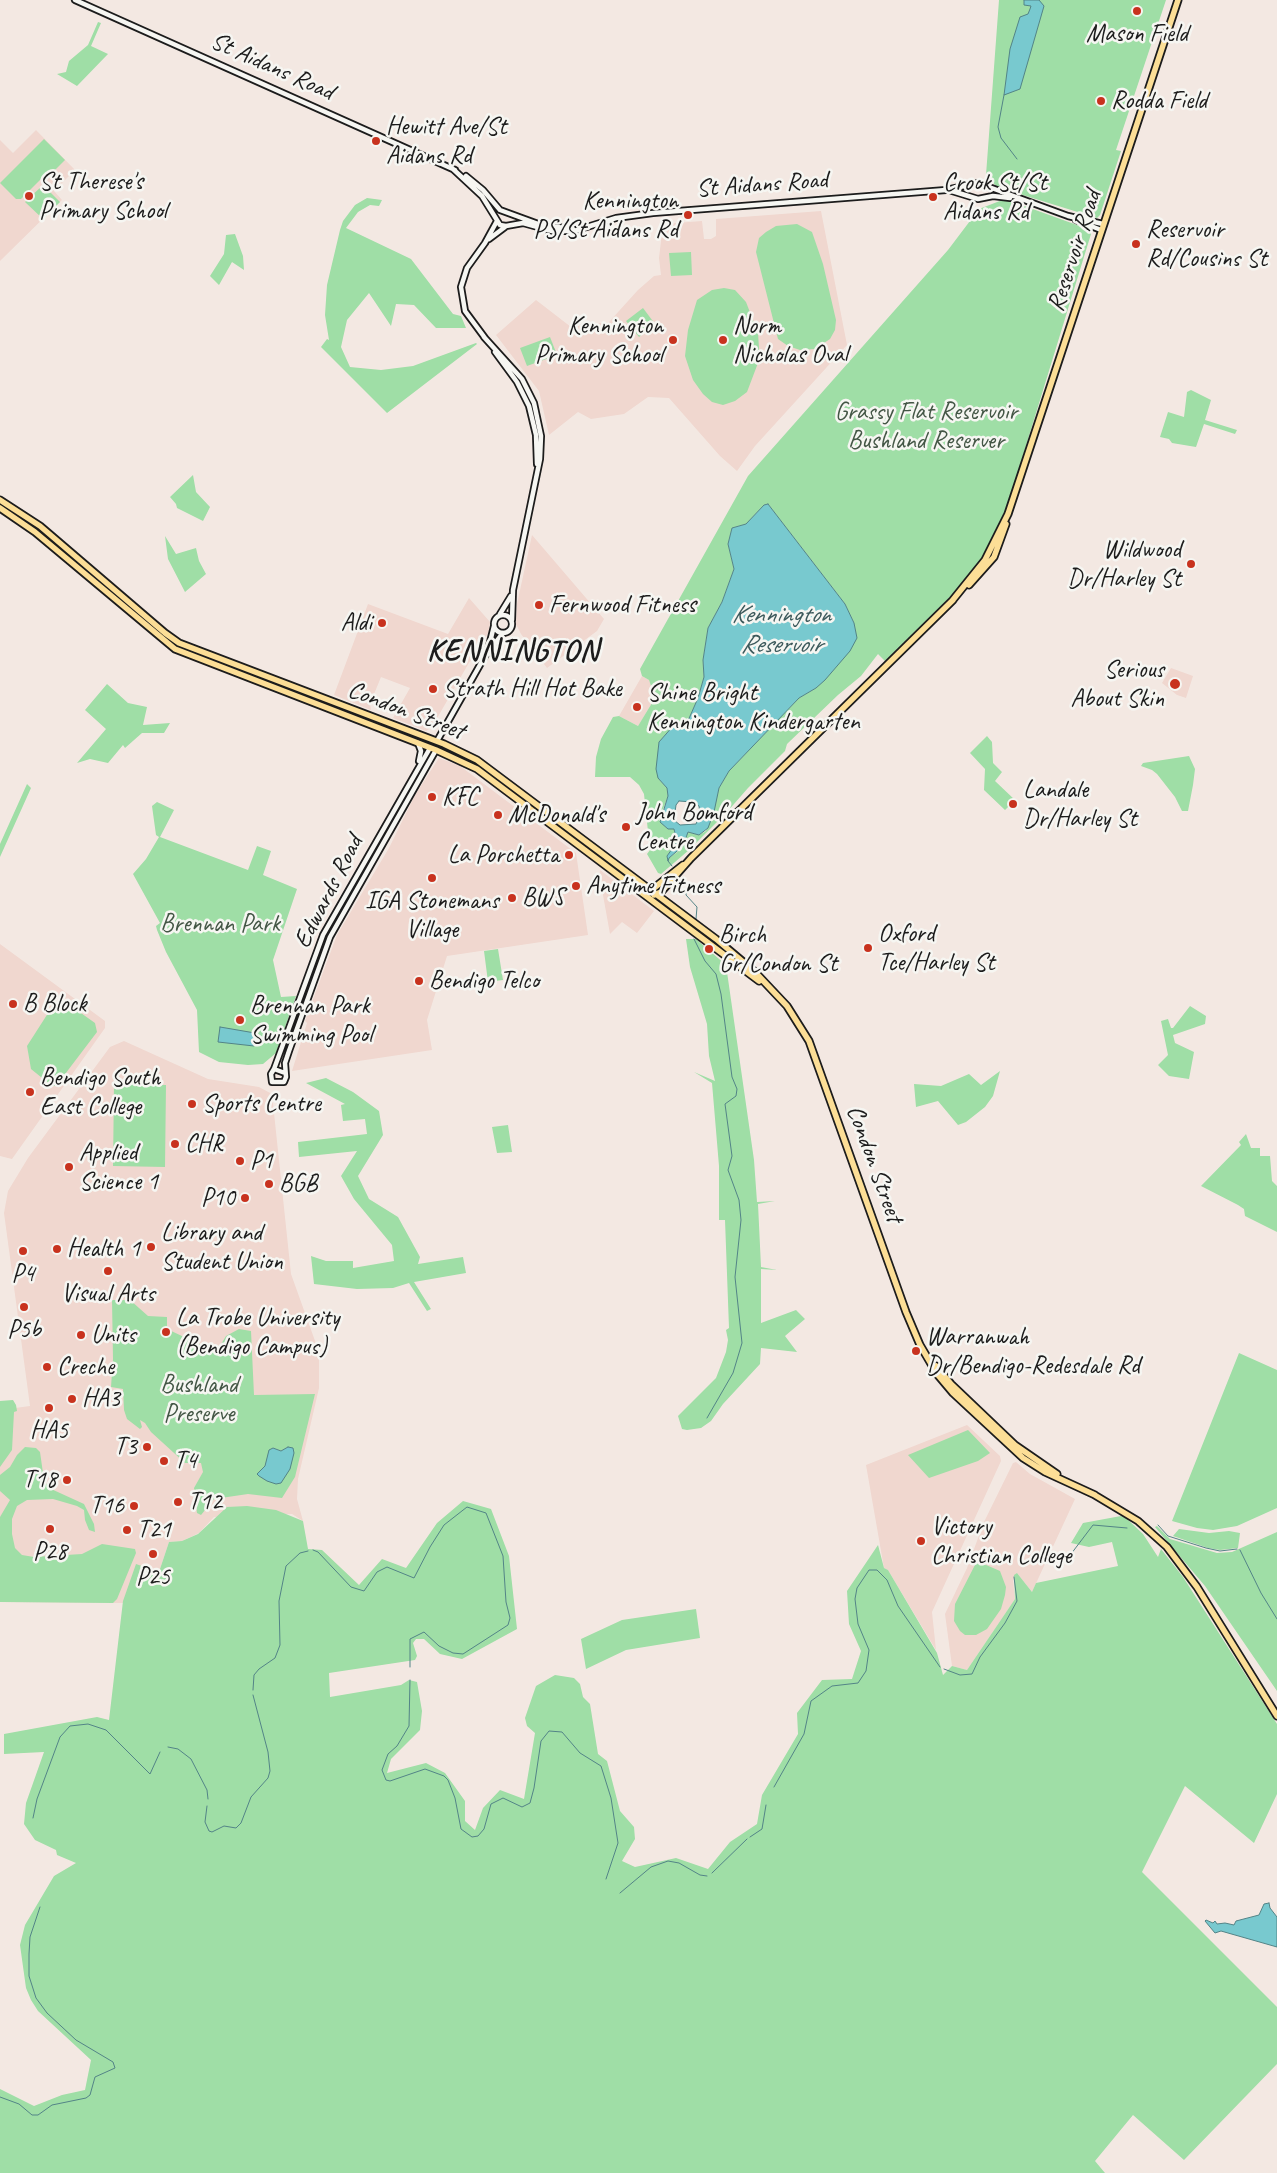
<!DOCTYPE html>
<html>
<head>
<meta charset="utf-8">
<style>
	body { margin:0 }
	canvas { display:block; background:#f3e8e2 }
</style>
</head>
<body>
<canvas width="1277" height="2173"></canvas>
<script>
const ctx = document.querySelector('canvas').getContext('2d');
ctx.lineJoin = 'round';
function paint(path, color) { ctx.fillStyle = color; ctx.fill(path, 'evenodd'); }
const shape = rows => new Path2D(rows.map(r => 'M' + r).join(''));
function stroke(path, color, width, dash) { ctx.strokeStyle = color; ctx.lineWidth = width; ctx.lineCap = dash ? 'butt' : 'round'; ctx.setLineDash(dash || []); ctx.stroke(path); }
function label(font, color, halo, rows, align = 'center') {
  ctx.font = font + ' Caveat,sans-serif'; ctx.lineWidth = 5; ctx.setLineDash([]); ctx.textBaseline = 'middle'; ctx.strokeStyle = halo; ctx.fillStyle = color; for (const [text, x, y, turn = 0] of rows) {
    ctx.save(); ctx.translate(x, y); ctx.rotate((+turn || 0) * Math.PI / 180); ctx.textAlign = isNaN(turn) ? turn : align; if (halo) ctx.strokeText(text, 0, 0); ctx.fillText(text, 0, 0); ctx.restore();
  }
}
paint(shape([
	[36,130,75,170,54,191,62,200,0,261,0,140,13,153],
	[821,211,847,345,755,446,737,471,720,456,669,398,648,397,624,414,591,419,578,412,549,435,539,391,496,335,536,300,571,327,609,322,638,290,654,276,661,275,659,258,663,224,702,221,704,239,711,239,716,236,716,219],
	[532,535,604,619,597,631,547,668,521,634,516,624,517,604],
	[469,598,490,622,489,631,473,662,470,661,432,727,426,731,393,718,410,688,381,677,370,704,371,710,334,695,368,604,448,634],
	[1171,668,1193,676,1186,698,1177,695,1162,683],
	[642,676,649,680,655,698,638,726,619,716],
	[439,758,460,766,576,853,588,935,447,956,427,1020,432,1050,292,1071,307,1023,305,1021,337,935,389,848,415,795],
	[600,870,654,911,637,933,622,922,610,934,603,895,599,884],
	[0,944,105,1021,105,1028,12,1159,0,1156],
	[124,1041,208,1079,259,1087,272,1094,291,1274,319,1352,319,1388,298,1479,297,1499,303,1521,292,1514,214,1517,199,1533,182,1541,169,1542,159,1572,123,1603,0,1602,0,1410,30,1406,4,1213,8,1191,28,1158,110,1047],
	[967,1425,1000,1456,1001,1461,932,1612,936,1650,888,1570,884,1568,866,1465],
	[1016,1462,1030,1474,1075,1499,1032,1592,1017,1573,1013,1580,1015,1599,967,1670,952,1666,945,1614,967,1568,984,1522,1013,1463]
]), '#f0d7cf');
paint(shape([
	[999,0,1166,0,1116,150,1121,151,1100,215,1097,218,997,187,986,175],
	[98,22,101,23,91,46,108,54,77,86,57,74,66,72,69,61,88,45],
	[44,139,65,160,44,181,41,179,21,199,16,199,0,183],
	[43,185,60,202,43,219,25,202],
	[367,198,382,200,379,206,370,205,358,212,346,228,411,259,453,314,461,316,466,328,436,328,414,305,396,304,391,326,369,293,347,320,341,347,350,367,381,370,413,366,476,343,477,344,387,413,321,347,327,339,329,340,325,315,327,285,340,230,343,221,355,205],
	[1005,199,1088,229,1091,234,1009,501,985,557,961,586,885,661,878,654,861,676,838,695,787,744,785,751,748,788,727,812,689,850,661,874,658,873,647,854,650,850,644,794,639,785,630,777,595,777,596,757,601,739,613,717,619,716,638,726,655,698,649,680,642,676,640,669,748,476,948,250,979,209],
	[768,504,845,604,854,623,836,666,816,688,799,698,729,771,719,788,706,831,699,835,688,832,680,850,669,858,668,861,667,856,677,842,674,829,672,827,668,829,659,820,668,796,667,788,658,778,659,742,674,725,687,723,698,698,704,677,703,660,708,628,722,602,734,569,728,544,732,528,746,524,764,505],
	[797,224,812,232,823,264,836,320,835,330,830,339,815,349,800,350,788,346,778,339,756,252,759,238,766,232,776,226],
	[235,234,243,256,244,270,232,262,219,285,210,276,224,254,226,235],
	[691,252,692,275,671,276,669,253],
	[724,288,735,290,746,302,758,333,759,348,758,363,747,392,735,401,723,405,712,402,703,394,693,380,685,356,688,330,697,300,712,290],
	[643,308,655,324,639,337,626,321],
	[550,337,557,355,527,366,520,348],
	[1191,390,1211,400,1205,420,1237,430,1235,434,1204,424,1196,447,1172,443,1169,439,1160,437,1168,412,1184,417,1187,392],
	[193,475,196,492,210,507,203,521,177,508,176,504,170,497],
	[165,536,176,554,196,548,199,561,206,574,185,592,168,559],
	[107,684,128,703,147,707,143,725,170,723,164,733,142,733,125,748,123,745,108,763,90,759,77,763,106,729,85,710],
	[987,736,992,742,993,763,1002,772,995,781,1015,800,1005,810,984,790,985,769,970,753],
	[1189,756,1195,769,1193,785,1188,811,1182,811,1175,797,1157,774,1152,770,1141,766,1143,763],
	[27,784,31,788,0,857,0,844],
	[157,802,174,810,160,837,248,870,257,846,271,851,263,875,297,889,273,960,281,997,296,996,276,1053,263,1064,248,1065,219,1062,199,1052,197,1010,166,952,157,930,156,926,160,923,133,874,146,859,159,837,156,835,152,806],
	[686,939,696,939,726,965,754,1160,757,1202,775,1201,758,1204,761,1267,777,1270,761,1269,761,1323,796,1310,805,1319,785,1336,797,1352,761,1348,760,1364,723,1404,711,1421,701,1428,687,1430,682,1429,678,1416,716,1378,726,1352,728,1340,726,1330,729,1328,725,1220,719,1220,719,1166,712,1083,694,1072,715,1081,709,1056,707,1024,690,967],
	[498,949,503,980,488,982,484,951],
	[60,1004,71,1006,95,1023,97,1032,56,1086,52,1086,31,1069,27,1046,52,1007],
	[1190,1006,1206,1016,1205,1024,1173,1035,1175,1043,1194,1052,1189,1079,1169,1076,1158,1065,1168,1055,1161,1021,1168,1019,1171,1028,1173,1028],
	[1000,1071,993,1096,985,1107,966,1122,958,1125,938,1101,916,1107,914,1084,941,1086,969,1074,981,1085],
	[326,1078,353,1092,379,1111,383,1135,358,1176,369,1199,398,1217,420,1257,418,1264,463,1257,466,1273,414,1282,431,1309,427,1311,409,1283,393,1288,357,1289,314,1284,311,1256,326,1261,353,1261,353,1268,394,1261,392,1245,354,1199,341,1176,357,1151,299,1157,298,1142,367,1134,365,1119,343,1121,341,1105,345,1104,306,1083],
	[114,1084,166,1085,165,1167,113,1166],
	[508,1125,512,1152,497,1153,492,1127],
	[1246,1134,1251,1148,1260,1148,1260,1156,1270,1156,1272,1181,1277,1186,1277,1232,1245,1216,1244,1209,1238,1205,1201,1186,1241,1145,1239,1142],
	[112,1300,130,1300,148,1316,167,1317,167,1329,199,1344,220,1346,226,1336,239,1329,251,1331,254,1395,315,1394,295,1477,282,1498,248,1494,214,1499,201,1515,197,1513,194,1488,203,1472,201,1463,185,1463,151,1432,145,1423,140,1420,142,1427,140,1429,127,1419,124,1410,123,1389,111,1387,113,1359],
	[288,1447,287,1471,283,1479,258,1473,265,1466,273,1448,281,1451],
	[1239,1353,1277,1370,1277,1508,1237,1526,1213,1530,1197,1528,1172,1521],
	[13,1400,16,1405,17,1411,14,1412,12,1450,0,1467,0,1401],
	[968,1430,990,1453,978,1461,929,1478,908,1455],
	[25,1447,36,1448,40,1452,44,1480,49,1488,84,1504,94,1524,95,1532,89,1530,85,1520,84,1510,77,1506,53,1499,27,1500,17,1506,12,1519,12,1534,15,1548,22,1555,34,1557,82,1554,102,1544,135,1549,136,1553,117,1599,113,1603,0,1602,0,1517,10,1500,0,1491,0,1475,10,1467,17,1455],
	[463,1501,491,1509,509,1556,517,1629,462,1659,440,1654,424,1639,416,1639,413,1643,417,1656,415,1660,329,1673,330,1697,401,1685,409,1680,417,1682,422,1711,420,1730,391,1759,387,1773,426,1763,445,1773,465,1801,465,1821,475,1830,483,1808,500,1790,524,1799,535,1733,527,1726,525,1718,536,1686,555,1675,574,1678,580,1684,583,1697,590,1704,598,1754,607,1761,620,1811,634,1827,635,1839,622,1861,635,1867,676,1858,708,1869,730,1842,757,1824,762,1795,798,1734,797,1713,822,1680,852,1679,861,1651,849,1624,847,1591,878,1545,884,1568,888,1570,937,1653,943,1675,952,1666,967,1670,1015,1599,1014,1575,1017,1573,1032,1592,1036,1583,1118,1566,1112,1542,1089,1547,1071,1543,1083,1523,1121,1516,1126,1518,1143,1534,1158,1557,1161,1549,1183,1577,1277,1724,1277,1794,1254,1843,1185,1786,1142,1872,1277,2007,1277,2064,1184,2160,1133,2115,1095,2161,1105,2173,0,2173,0,2089,34,2106,62,2095,85,2090,91,2060,38,2011,31,2000,26,1988,20,1945,25,1925,54,1876,76,1863,57,1855,56,1850,35,1840,24,1824,26,1803,44,1752,4,1754,4,1734,97,1717,109,1720,123,1601,136,1564,159,1572,169,1542,182,1541,198,1534,227,1507,247,1506,276,1510,303,1521,308,1549,322,1550,359,1585,382,1559,406,1568,437,1523],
	[1157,1526,1170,1539,1217,1553,1232,1552,1277,1532,1277,1691,1205,1586,1155,1527],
	[1179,1529,1209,1533,1229,1531,1240,1533,1238,1548,1220,1550,1208,1548,1173,1536],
	[977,1561,1000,1571,1006,1587,1005,1595,1001,1609,987,1629,976,1635,965,1635,960,1631,954,1621,955,1604],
	[696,1609,700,1638,626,1650,586,1669,581,1639,622,1620]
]), '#9fdea6');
const water = shape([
	[1024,0,1039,0,1044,6,1020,89,1004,95,1010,49,1020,17,1028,14,1030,9,1031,6,1024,5,1024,0],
	[768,504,845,604,854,623,857,638,850,651,825,680,816,688,799,698,729,771,719,788,714,812,708,828,699,835,688,832,683,846,669,858,668,861,667,856,677,842,674,829,668,829,660,822,668,796,667,788,658,778,656,769,659,742,674,725,687,723,698,698,704,677,703,660,708,628,722,602,734,569,728,544,732,528,746,524,764,505,768,504],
	[679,801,692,802,699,806,700,814,696,824,680,825,674,820,676,805,679,801],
	[220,1027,255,1033,254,1046,218,1042,220,1027],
	[288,1447,293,1448,294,1453,290,1469,281,1483,276,1484,267,1481,259,1476,257,1474,265,1466,269,1450,273,1448,281,1451,288,1447],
	[1269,1903,1270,1908,1277,1917,1277,1947,1221,1931,1215,1933,1205,1921,1206,1920,1213,1923,1215,1921,1217,1924,1225,1923,1234,1925,1236,1921,1259,1915,1264,1904,1269,1903]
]);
paint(water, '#78c9cf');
stroke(water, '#538487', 1);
stroke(shape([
	[1004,95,998,127,1001,138,1017,159],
	[668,861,672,866],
	[683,879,687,884,686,895,697,907,696,919],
	[694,939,705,961,716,974,721,994,732,1077,737,1089,736,1096,725,1104,732,1156,728,1170,739,1200,741,1220,735,1277,742,1343,733,1373,707,1418],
	[1158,1525,1168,1536,1206,1548,1220,1551,1237,1549],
	[313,1550,318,1552,351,1587,364,1591,377,1572,387,1567,414,1578,430,1547,444,1525,467,1507,486,1513,503,1556,506,1602,510,1618,508,1625,463,1654,453,1653,439,1646,424,1632,410,1639,410,1667],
	[1240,1550,1261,1593,1277,1619],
	[1062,1557,1071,1554,1093,1525,1127,1528],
	[944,1669,960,1675,972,1674,980,1657,1005,1623,1017,1601,1014,1577],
	[410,1680,409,1726,397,1746,388,1754,382,1770,386,1780,390,1781,425,1769,444,1776,448,1780,455,1798,461,1829,472,1837,478,1836,484,1829,491,1804,503,1798,522,1807,530,1803,534,1788,541,1741,549,1731,562,1732,580,1753,601,1766,611,1798,618,1843,606,1879],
	[253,1690,254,1675,259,1669,275,1658,280,1645,279,1601,286,1566,300,1553,308,1551],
	[168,1747,178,1749,191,1759,207,1790,208,1799],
	[774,1787,804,1734,811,1701,832,1686,858,1683,866,1671,869,1650,858,1624,855,1599,857,1588,869,1570,877,1570,887,1580,898,1606,940,1667],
	[207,1806,205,1822,209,1831,212,1832,224,1826,236,1828,241,1823,251,1797,268,1778,270,1771,268,1752,253,1695],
	[33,1818,37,1799,60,1737,70,1726,88,1724,106,1730,150,1774,160,1752],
	[750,1837,762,1829,766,1805],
	[712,1873,747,1839],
	[620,1893,651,1867,668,1861,679,1863,700,1875,707,1876],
	[0,2097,19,2104,32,2115,38,2115,52,2105,86,2098,90,2095,95,2077,115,2068,113,2062,76,2040,47,2013,36,1998,29,1976,29,1954,30,1937,40,1907]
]), '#538487', 1);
const minor = shape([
	[75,0,455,170],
	[453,169,482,196,500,225,506,226,523,223,552,231,574,231,616,218,653,213,946,190,978,183,1068,216,1103,224],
	[466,176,483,190,500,210,541,225,573,229],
	[952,191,978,199,993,196,1010,198],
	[1076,220,1101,230],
	[489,239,505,227],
	[484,337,522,379,534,403,541,436,540,459,513,590,512,620],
	[485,338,465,311,461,287,467,268,485,243,497,221],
	[495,352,517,382,529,406,536,435,537,464],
	[500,614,511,596],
	'494 624a9 9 0 1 1 18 0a9 9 0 1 1-18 0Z',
	[488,650,494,626],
	[437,741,485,656,503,633],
	[418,743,421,751,419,761],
	[274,1069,323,935,430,748],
	[285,1073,274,1069,271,1074,272,1082,284,1082,286,1077,285,1063,289,1051,330,937,436,750]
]);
const major = shape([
	[0,500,40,526,165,633,179,643,444,744,477,760,716,939,754,971,787,1006,809,1041,906,1312,920,1345,937,1374,953,1393,1023,1458,1045,1472,1095,1495],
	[0,508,35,532,175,649,436,750,477,769,759,981],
	[969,585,994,557,1006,524],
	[952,601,985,560,1008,514,1178,0],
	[649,892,683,865],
	[654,895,661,892,691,858,953,600],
	[936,1366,951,1384,1015,1445,1057,1474],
	[1093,1494,1138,1521,1167,1547,1197,1587,1277,1716]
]);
stroke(minor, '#1c1c1c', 8);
stroke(major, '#1c1c1c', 9);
stroke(minor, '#f6f6f2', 4.5);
stroke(major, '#fcde96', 5.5);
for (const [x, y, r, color] of [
	[1137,11,5,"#c8321e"],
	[1101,101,5,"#c8321e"],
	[376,141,5,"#c8321e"],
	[29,196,5,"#c8321e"],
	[933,197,5,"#c8321e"],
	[688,215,5,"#c8321e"],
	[1136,244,5,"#c8321e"],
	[673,340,5,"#c8321e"],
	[723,340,5,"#c8321e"],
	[1191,564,5,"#c8321e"],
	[539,605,5,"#c8321e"],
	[382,623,5,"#c8321e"],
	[1175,684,6,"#c8321e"],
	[433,689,5,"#c8321e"],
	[637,707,5,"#c8321e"],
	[432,797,5,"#c8321e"],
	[1013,804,5,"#c8321e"],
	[498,815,5,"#c8321e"],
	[626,827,5,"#c8321e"],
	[569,855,5,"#c8321e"],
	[432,878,5,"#c8321e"],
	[576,886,5,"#c8321e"],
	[512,898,5,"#c8321e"],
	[868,948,5,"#c8321e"],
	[709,949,5,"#c8321e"],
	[419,981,5,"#c8321e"],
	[13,1004,5,"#c8321e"],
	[240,1020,5,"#c8321e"],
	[30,1092,5,"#c8321e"],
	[192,1104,5,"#c8321e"],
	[175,1144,5,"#c8321e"],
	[240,1161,5,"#c8321e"],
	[69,1167,5,"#c8321e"],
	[269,1184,5,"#c8321e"],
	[245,1198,5,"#c8321e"],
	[151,1247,5,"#c8321e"],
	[57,1249,5,"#c8321e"],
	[23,1251,5,"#c8321e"],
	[108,1271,5,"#c8321e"],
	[24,1307,5,"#c8321e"],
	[166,1332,5,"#c8321e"],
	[81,1335,5,"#c8321e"],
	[916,1351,5,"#c8321e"],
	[47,1367,5,"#c8321e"],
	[72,1399,5,"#c8321e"],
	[49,1408,5,"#c8321e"],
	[147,1447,5,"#c8321e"],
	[164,1461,5,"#c8321e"],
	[67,1480,5,"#c8321e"],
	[178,1502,5,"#c8321e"],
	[134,1506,5,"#c8321e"],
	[50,1529,5,"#c8321e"],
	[127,1530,5,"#c8321e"],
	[921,1541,5,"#c8321e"],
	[153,1554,5,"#c8321e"]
]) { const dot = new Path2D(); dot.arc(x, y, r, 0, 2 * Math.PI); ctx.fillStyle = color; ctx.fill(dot); stroke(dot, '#f6f6f2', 2); }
label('25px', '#1c1c1c', '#f6f6f2', [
	["Mason Field",1137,34,"center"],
	["Rodda Field",1111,101],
	["Hewitt Ave/St",386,127],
	["Aidans Rd",386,156],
	["St Therese's",39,182],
	["Primary School",39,211],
	["Crook St/St",943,183],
	["Aidans Rd",943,212],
	["Kennington",678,201,"right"],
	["PS/St Aidans Rd",678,230,"right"],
	["Reservoir",1146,230],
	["Rd/Cousins St",1146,259],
	["Kennington",663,326,"right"],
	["Primary School",663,355,"right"],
	["Norm",733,326],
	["Nicholas Oval",733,355],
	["Wildwood",1181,550,"right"],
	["Dr/Harley St",1181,579,"right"],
	["Fernwood Fitness",549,605],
	["Aldi",372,623,"right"],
	["Serious",1164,670,"right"],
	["About Skin",1164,699,"right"],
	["Strath Hill Hot Bake",443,689],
	["Shine Bright",647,693],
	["Kennington Kindergarten",647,722],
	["Landale",1023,790],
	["Dr/Harley St",1023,819],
	["KFC",442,797],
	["John Bomford",636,813],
	["Centre",636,842],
	["McDonald's",508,815],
	["La Porchetta",559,855,"right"],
	["Anytime Fitness",586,886],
	["BWS",522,898],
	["IGA Stonemans",432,901,"center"],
	["Village",432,930,"center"],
	["Oxford",878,934],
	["Tce/Harley St",878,963],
	["Birch",719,935],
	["Gr/Condon St",719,964],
	["Bendigo Telco",429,981],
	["B Block",23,1004],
	["Brennan Park",250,1006],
	["Swimming Pool",250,1035],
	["Bendigo South",40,1078],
	["East College",40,1107],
	["Sports Centre",202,1104],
	["CHR",185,1144],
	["Applied",79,1153],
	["Science 1",79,1182],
	["P1",250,1161],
	["BGB",279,1184],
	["P10",235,1198,"right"],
	["Library and",161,1233],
	["Student Union",161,1262],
	["Health 1",67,1249],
	["P4",23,1274,"center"],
	["Visual Arts",108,1294,"center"],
	["La Trobe University",176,1318],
	["(Bendigo Campus)",176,1347],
	["P5b",24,1330,"center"],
	["Units",91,1335],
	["Warranwah",926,1337],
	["Dr/Bendigo-Redesdale Rd",926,1366],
	["Creche",57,1367],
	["HA3",82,1399],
	["HA5",49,1431,"center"],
	["T3",137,1447,"right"],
	["T4",174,1461],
	["T18",57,1480,"right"],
	["T12",188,1502],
	["T16",124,1506,"right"],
	["Victory",931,1527],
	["Christian College",931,1556],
	["T21",137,1530],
	["P28",50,1552,"center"],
	["P25",153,1577,"center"]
], 'left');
label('25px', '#1c1c1c', '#f6f6f2', [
	["St Aidans Road",272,67,24],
	["St Aidans Road",762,185,-4],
	["Reservoir Road",1075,251,-72],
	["Condon Street",406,711,21],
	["Edwards Road",329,892,-63],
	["Condon Street",874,1164,70]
]);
label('25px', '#435645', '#f6f6f2', [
	["Grassy Flat Reservoir",926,412],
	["Bushland Reserver",926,441],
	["Brennan Park",220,924],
	["Bushland",199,1385],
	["Preserve",199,1414]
]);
label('italic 26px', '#3c595b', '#f6f6f2', [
	["Kennington",781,615],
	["Reservoir",781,645]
]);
ctx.letterSpacing = '1px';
label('bold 30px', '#1c1c1c', '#f6f6f2', [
	["KENNINGTON",513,652]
]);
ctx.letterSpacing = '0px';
</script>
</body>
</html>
